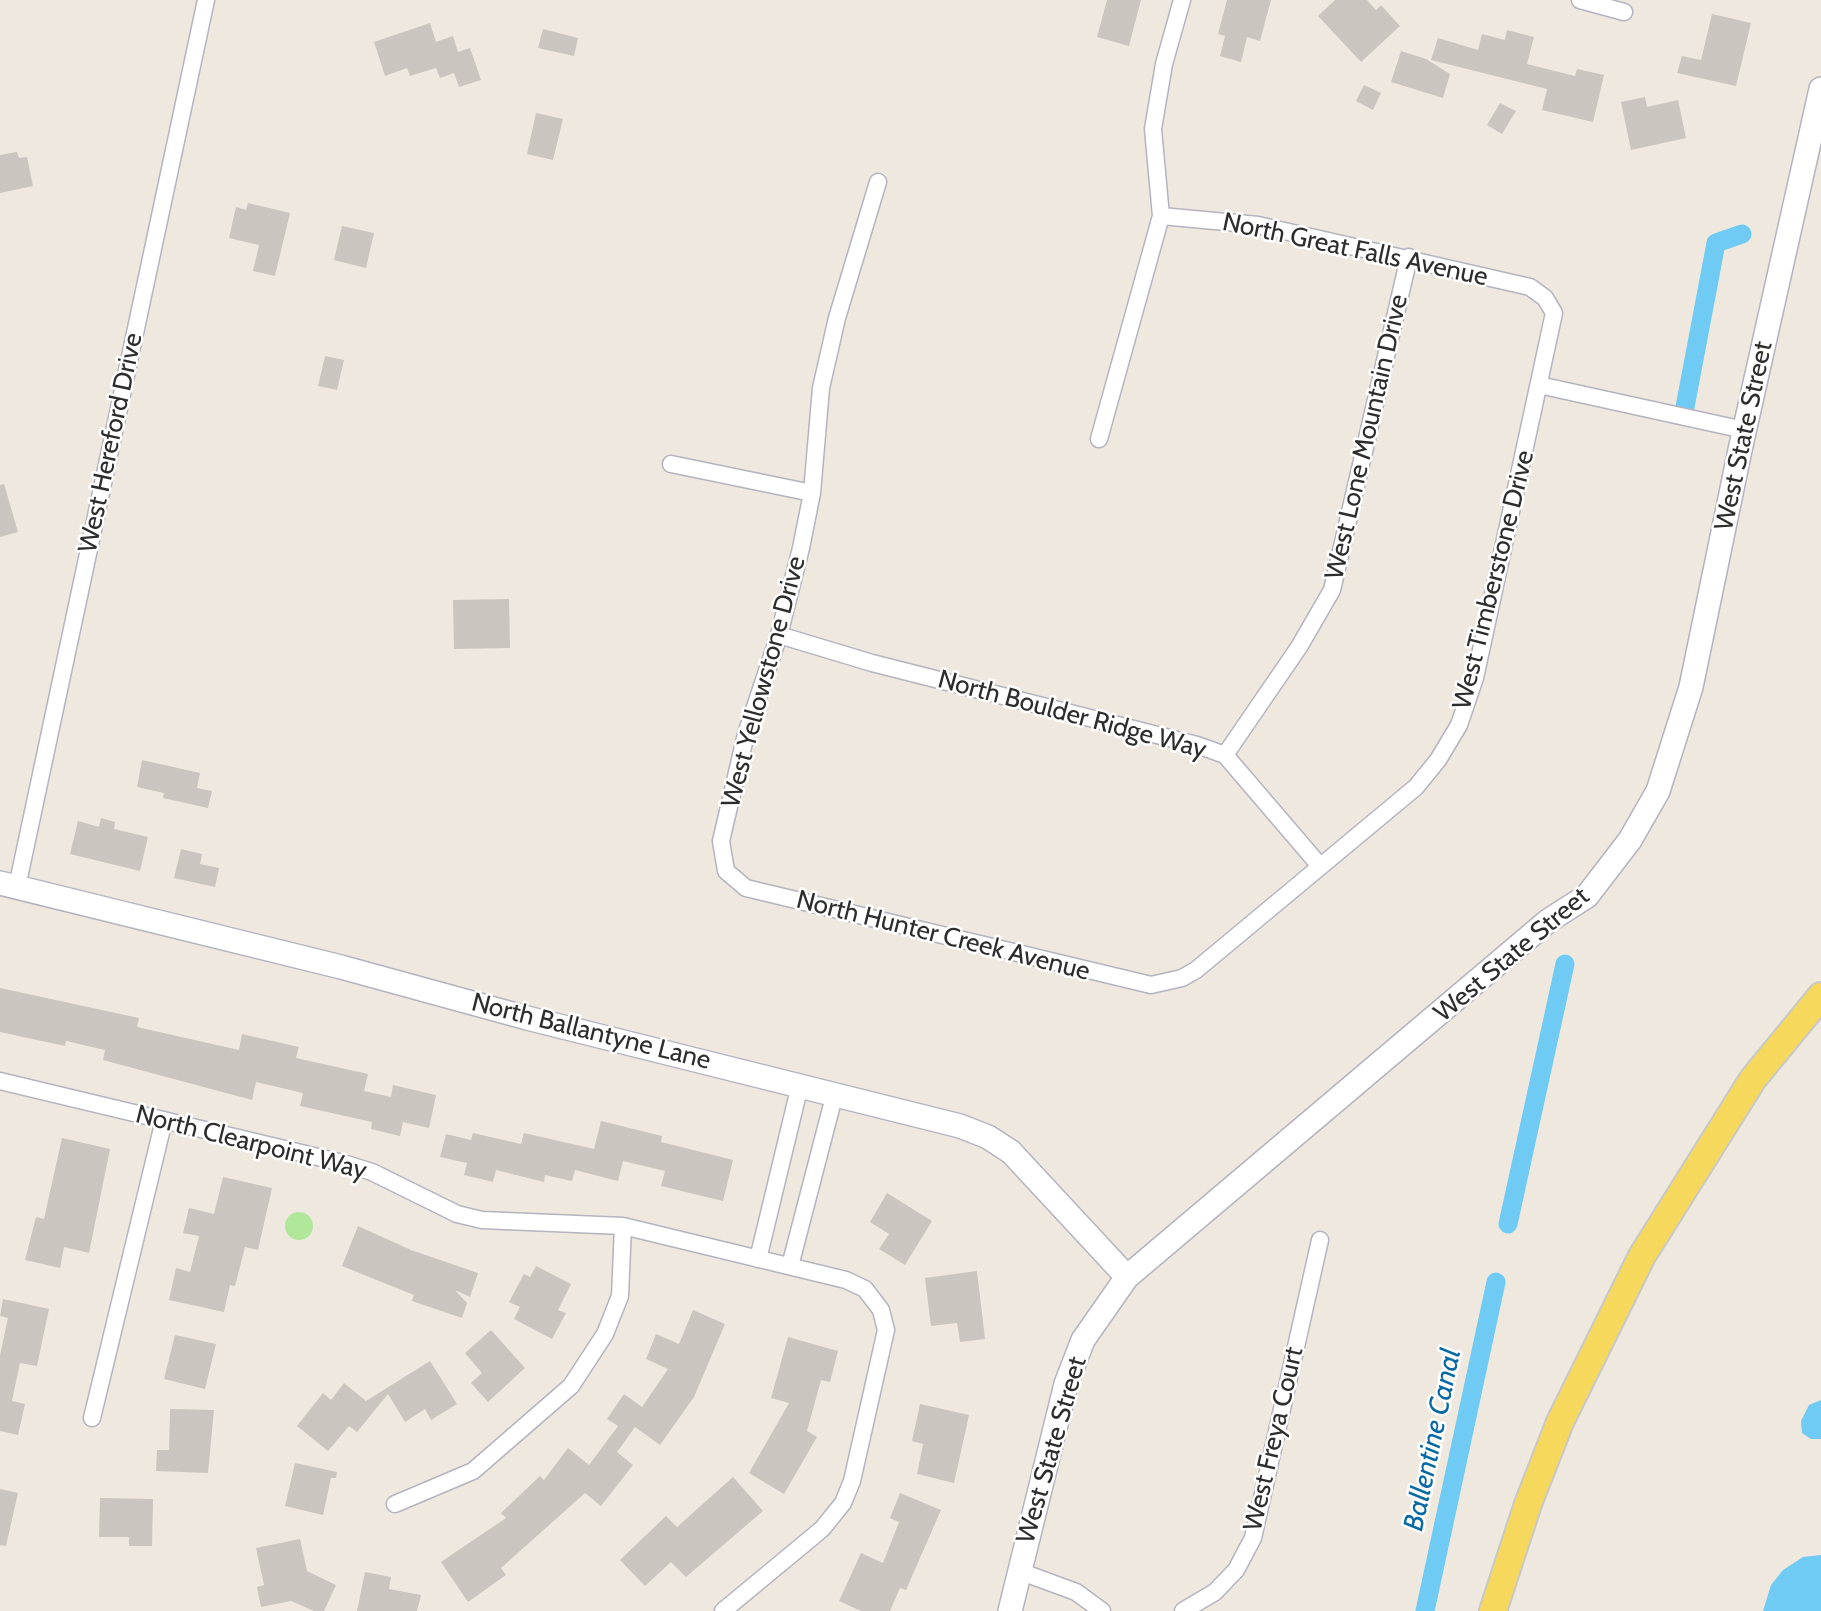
<!DOCTYPE html>
<html>
<head>
<meta charset="utf-8">
<style>
	body { margin:0 }
	canvas { display:block; background:#efe8df }
</style>
</head>
<body>
<canvas width="1821" height="1611"></canvas>
<script>
const ctx = document.querySelector('canvas').getContext('2d');
ctx.lineJoin = 'round';
function paint(path, color) { ctx.fillStyle = color; ctx.fill(path, 'evenodd'); }
const shape = rows => new Path2D(rows.map(r => 'M' + r).join(''));
function stroke(path, color, width, dash) { ctx.strokeStyle = color; ctx.lineWidth = width; ctx.lineCap = dash ? 'butt' : 'round'; ctx.setLineDash(dash || []); ctx.stroke(path); }
function label(font, color, halo, rows, align = 'center') {
  ctx.font = font + ' Cabin,sans-serif'; ctx.lineWidth = 5; ctx.setLineDash([]); ctx.textBaseline = 'middle'; ctx.strokeStyle = halo; ctx.fillStyle = color; for (const [text, x, y, turn = 0] of rows) {
    ctx.save(); ctx.translate(x, y); ctx.rotate((+turn || 0) * Math.PI / 180); ctx.textAlign = isNaN(turn) ? turn : align; if (halo) ctx.strokeText(text, 0, 0); ctx.fillText(text, 0, 0); ctx.restore();
  }
}
paint(shape([
	'285 1226a14 14 0 1 1 28 0a14 14 0 1 1-28 0Z'
]), '#b1e79a');
paint(shape([
	[1821,1400,1821,1439,1811,1439,1802,1433,1801,1421,1809,1405],
	[1821,1555,1821,1611,1763,1611,1771,1585,1783,1570,1803,1557]
]), '#6fcbf4');
stroke(shape([
	[1685,407,1716,243,1742,234],
	[1508,1224,1565,964],
	[1425,1611,1496,1282]
]), '#6fcbf4', 19);
paint(shape([
	[1107,0,1141,0,1129,46,1097,37],
	[1227,0,1271,0,1260,41,1247,37,1241,62,1220,56,1225,36,1218,34],
	[1335,0,1367,0,1376,10,1381,5,1400,26,1361,62,1318,16],
	[1712,14,1751,23,1736,86,1677,73,1682,56,1701,60],
	[430,23,436,42,453,36,458,52,470,48,481,80,459,87,454,73,440,78,436,68,410,76,407,68,385,76,374,42],
	[543,29,578,38,574,56,538,48],
	[1507,30,1534,37,1527,64,1575,76,1577,69,1604,75,1593,122,1542,110,1547,89,1431,60,1438,38,1478,50,1482,34,1505,40],
	[1401,51,1426,59,1450,74,1443,98,1391,82],
	[1364,85,1381,93,1373,110,1356,101],
	[1645,97,1647,107,1678,100,1686,138,1631,150,1621,102],
	[1500,103,1516,111,1502,134,1487,125],
	[536,113,563,119,553,160,527,154],
	[17,152,19,158,27,157,33,186,0,193,0,155],
	[248,203,290,213,275,276,253,271,259,245,229,238,236,207,246,210],
	[342,226,374,233,366,268,334,260],
	[325,356,344,360,337,390,318,386],
	[4,484,18,532,0,537,0,485],
	[509,599,510,648,454,649,453,600],
	[142,760,200,773,197,788,212,791,208,808,163,798,164,793,137,787],
	[101,818,115,822,114,829,148,837,140,871,70,854,78,821,99,827],
	[181,849,202,854,200,864,219,868,215,887,174,878],
	[0,988,139,1018,137,1027,239,1050,242,1034,299,1047,296,1058,368,1074,364,1091,391,1097,393,1085,436,1095,429,1128,403,1122,400,1136,371,1129,372,1122,300,1106,303,1093,256,1082,252,1100,103,1060,105,1050,66,1041,65,1046,0,1032],
	[601,1121,662,1136,661,1142,733,1160,723,1201,661,1186,665,1171,623,1161,618,1181,575,1170,572,1181,545,1175,544,1182,496,1170,493,1182,464,1175,467,1163,440,1157,446,1134,471,1140,473,1133,521,1144,524,1133,594,1149],
	[62,1138,110,1149,89,1253,64,1247,60,1268,25,1260,36,1217,44,1219],
	[223,1177,272,1188,258,1250,245,1247,235,1286,230,1285,224,1312,169,1300,176,1268,190,1272,199,1236,183,1233,189,1208,214,1214],
	[887,1193,932,1221,905,1265,879,1249,889,1234,870,1222],
	[358,1226,411,1250,478,1273,470,1297,455,1290,467,1303,462,1318,412,1301,414,1295,342,1266],
	[536,1266,571,1284,558,1310,566,1313,552,1339,514,1319,520,1307,509,1302,524,1274,530,1277],
	[977,1271,985,1339,960,1342,957,1323,931,1326,925,1278],
	[3,1299,49,1309,37,1366,20,1363,12,1401,25,1404,18,1435,0,1431,0,1355,8,1318,0,1316],
	[693,1310,725,1324,694,1397,660,1445,635,1427,617,1452,633,1465,601,1506,585,1493,501,1568,506,1575,468,1602,441,1562,506,1518,501,1513,540,1476,544,1480,568,1448,589,1465,618,1426,607,1419,624,1394,642,1407,668,1369,646,1359,656,1334,679,1344],
	[491,1330,525,1368,488,1402,471,1383,482,1373,465,1353],
	[175,1335,216,1344,205,1389,164,1379],
	[788,1337,838,1351,830,1382,821,1380,807,1431,817,1437,784,1494,749,1473,789,1403,771,1398],
	[430,1361,457,1404,431,1420,425,1409,405,1422,388,1394,357,1432,349,1426,328,1451,297,1426,323,1393,331,1400,344,1383,366,1401],
	[920,1404,969,1415,954,1483,917,1474,923,1444,912,1441],
	[170,1409,214,1410,208,1473,156,1471,157,1450,169,1450],
	[295,1463,337,1472,336,1478,331,1478,323,1515,285,1506],
	[733,1477,763,1511,686,1577,671,1562,645,1586,620,1560,666,1516,677,1527],
	[0,1489,18,1493,6,1546,0,1545],
	[900,1493,941,1510,906,1590,900,1588,890,1611,861,1611,839,1601,861,1553,883,1563,899,1522,890,1518],
	[100,1498,153,1499,152,1546,129,1546,129,1537,99,1537],
	[300,1539,307,1571,336,1585,324,1611,314,1611,291,1601,261,1607,257,1587,264,1585,256,1548],
	[365,1572,391,1577,389,1589,421,1595,417,1611,357,1611]
]), '#cac5be');
const street = shape([
	[1580,0,1624,12],
	[878,182,837,318,821,388,812,493,801,548,779,635,746,734,721,841,726,871,746,888,1151,985,1182,978,1196,970,1416,787,1438,760,1459,725,1475,678,1554,313,1545,298,1530,287,1258,225,1161,216],
	[1539,385,1744,430],
	[1099,439,1161,216,1153,129,1164,64,1182,0],
	[671,464,812,493],
	[779,635,872,663,1197,745,1225,755,1320,866],
	[1225,755,1299,647,1332,590,1409,257],
	[17,887,206,0],
	[0,1081,343,1163,372,1172,457,1214,482,1220,623,1226,846,1280,865,1289,881,1310,886,1330,852,1481,843,1503,822,1529,723,1611],
	[758,1259,800,1085],
	[790,1266,835,1093],
	[92,1418,164,1120],
	[395,1504,473,1471,571,1386,605,1334,620,1296,623,1226],
	[1019,1571,1076,1592,1102,1611],
	[1183,1611,1215,1592,1236,1570,1253,1538,1320,1240]
]);
const secondary = shape([
	[0,883,341,967,527,1018,960,1126,988,1137,1011,1152,1127,1277],
	[1010,1611,1066,1384,1083,1340,1127,1277,1548,921,1587,896,1630,840,1658,791,1691,687,1740,450,1821,89]
]);
const primary = shape([
	[1493,1611,1528,1504,1560,1422,1642,1256,1753,1079,1821,996]
]);
stroke(street, '#b3b4c0', 19);
stroke(secondary, '#b3b4c0', 26);
stroke(primary, '#c8c8c8', 30);
stroke(street, '#fff', 16);
stroke(secondary, '#fff', 23);
stroke(primary, '#f6d85c', 26);
label('26px', '#2d2d2d', '#fff', [
	["North Great Falls Avenue",1355,250,12],
	["West State Street",1744,436,-78],
	["West Lone Mountain Drive",1367,437,-77],
	["West Hereford Drive",111,443,-78],
	["West Timberstone Drive",1494,580,-76],
	["West Yellowstone Drive",764,682,-75],
	["North Boulder Ridge Way",1072,715,15],
	["North Hunter Creek Avenue",943,936,14],
	["West State Street",1512,955,-40],
	["North Ballantyne Lane",591,1032,14],
	["North Clearpoint Way",251,1143,14],
	["West Freya Court",1274,1439,-77],
	["West State Street",1052,1450,-74]
]);
label('italic 28px', '#0869a5', '#fff', [
	["Ballentine Canal",1433,1440,-78]
]);
</script>
</body>
</html>
